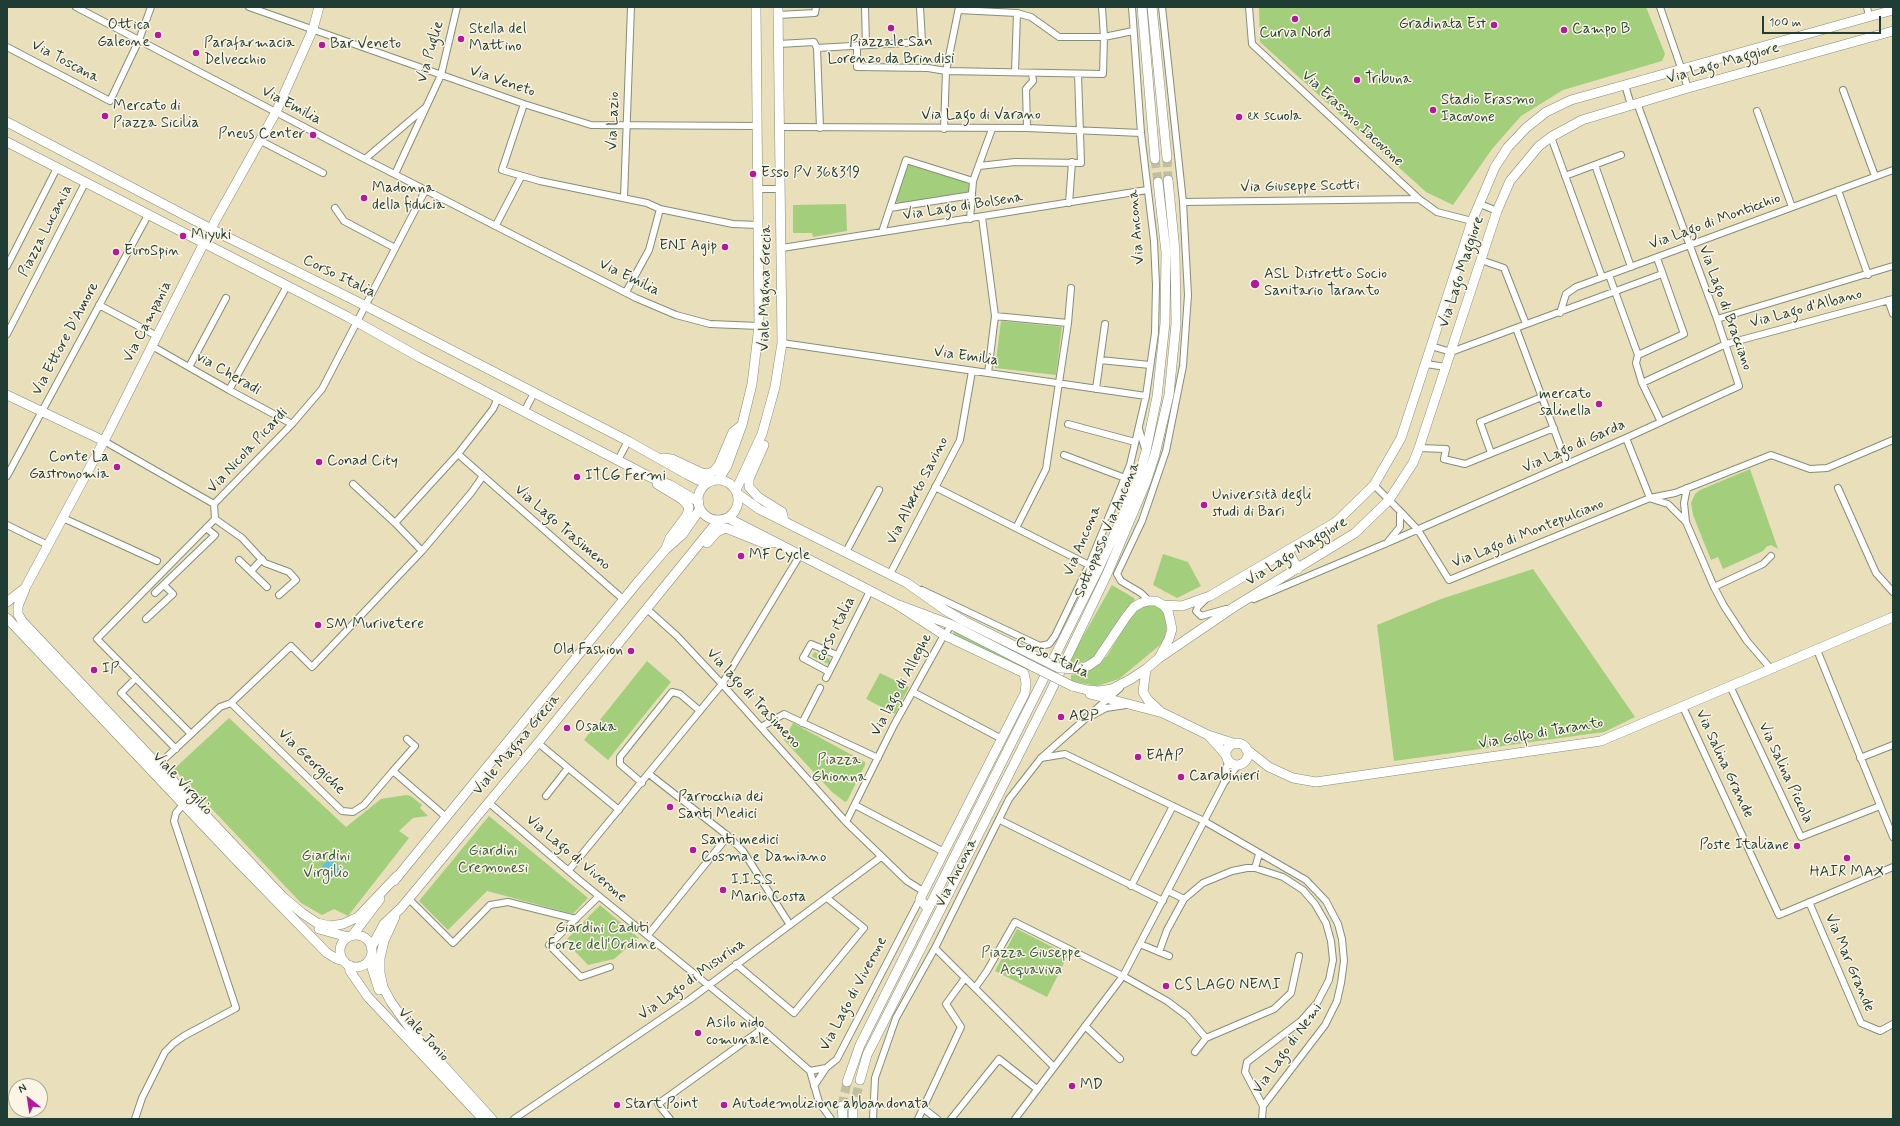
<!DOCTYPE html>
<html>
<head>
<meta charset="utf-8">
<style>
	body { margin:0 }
	#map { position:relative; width:1900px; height:1126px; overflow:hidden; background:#e9dfbb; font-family:Mynerve,sans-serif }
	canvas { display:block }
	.frame { position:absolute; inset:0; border:8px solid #1f3d34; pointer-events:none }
	.north { position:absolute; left:8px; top:1078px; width:40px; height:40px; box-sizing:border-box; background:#fcf5e5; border:1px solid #a4ab9e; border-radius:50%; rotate:330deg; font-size:11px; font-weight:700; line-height:16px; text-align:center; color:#1f3d34 }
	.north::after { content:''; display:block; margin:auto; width:14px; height:18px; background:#b5179e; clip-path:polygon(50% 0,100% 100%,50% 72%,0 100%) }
	.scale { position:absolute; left:1762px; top:16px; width:119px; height:18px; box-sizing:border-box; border:2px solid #1f3d34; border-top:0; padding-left:5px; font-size:12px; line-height:14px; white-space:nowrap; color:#1f3d34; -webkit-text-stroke:3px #fcf5e5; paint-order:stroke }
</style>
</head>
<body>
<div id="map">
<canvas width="1900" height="1126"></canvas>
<div class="frame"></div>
<div class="north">N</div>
<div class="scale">100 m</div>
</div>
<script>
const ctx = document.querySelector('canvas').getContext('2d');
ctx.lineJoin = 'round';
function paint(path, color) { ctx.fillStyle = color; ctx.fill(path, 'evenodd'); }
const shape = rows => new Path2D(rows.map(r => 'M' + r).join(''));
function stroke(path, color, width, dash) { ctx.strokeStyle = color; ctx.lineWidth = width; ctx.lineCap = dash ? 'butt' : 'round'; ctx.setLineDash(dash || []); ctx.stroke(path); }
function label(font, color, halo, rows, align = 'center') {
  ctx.font = font + ' Mynerve,sans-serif'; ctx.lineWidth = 3; ctx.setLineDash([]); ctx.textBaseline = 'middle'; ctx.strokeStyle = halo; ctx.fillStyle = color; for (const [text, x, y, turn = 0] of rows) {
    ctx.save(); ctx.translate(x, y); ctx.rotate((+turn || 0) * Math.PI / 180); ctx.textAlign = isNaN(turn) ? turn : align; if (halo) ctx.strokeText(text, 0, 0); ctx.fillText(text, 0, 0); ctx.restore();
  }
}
paint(shape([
	[1259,7,1646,7,1665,54,1662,61,1563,90,1521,116,1492,149,1453,205,1426,192,1260,42],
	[907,164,971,183,971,192,898,203,895,200],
	[846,204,847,231,813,237,812,233,793,233,793,205],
	[1001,321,1062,327,1056,375,995,368],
	[1750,469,1778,549,1771,545,1766,547,1763,551,1723,569,1718,557,1711,560,1693,515,1691,503,1695,494,1700,490],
	[1163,554,1188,562,1201,586,1177,598,1153,585],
	[1533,569,1635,717,1604,732,1394,761,1377,625,1441,599],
	[1112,585,1134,598,1135,600,1094,658,1077,664,1069,661],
	[1152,604,1162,609,1167,618,1166,632,1164,640,1160,645,1119,679,1097,686,1071,681,1071,675,1086,672,1096,666,1107,656,1127,623,1138,609,1145,605],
	[954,632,957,632,1033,669,1024,671,953,636],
	[815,652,830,659,830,663,828,664,813,657,812,655],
	[647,661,671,682,608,760,584,740],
	[880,673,909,687,895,714,866,699],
	[229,718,346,827,381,799,406,795,411,796,422,805,420,808,428,816,413,818,399,831,409,838,348,916,334,909,322,915,301,903,174,769],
	[793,723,865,762,865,765,847,801,845,802,832,792,784,740],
	[489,816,588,898,573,914,487,891,448,930,419,901],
	[600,905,639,938,614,959,588,965,565,941],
	[1017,929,1068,955,1047,997,995,971]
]), '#a3cf7c');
paint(shape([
	'321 870a9 9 0 1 1 18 0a9 9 0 1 1-18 0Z'
]), '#5ec4dc');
stroke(shape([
	[1167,158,1168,180],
	[1155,159,1158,182],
	[842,1106,847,1082],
	[853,1110,860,1080]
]), '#c1bfa0', 9, [9, 4.5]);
const street = shape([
	[76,7,365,159,636,298,676,315,710,324,759,326],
	[249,7,524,104,591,125,757,126],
	[865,7,866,45],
	[1249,7,1252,44,1419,199,1437,212,1472,221],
	[1660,7,1688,88],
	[1867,7,1869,16],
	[959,10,1017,13,1031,17,1059,37,1104,37,1133,31],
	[778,15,815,13,816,7],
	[779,44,814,42,817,48,922,42,920,7],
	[857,45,857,67,928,68,946,71,1103,74,1104,37,1102,7],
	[7,47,110,101,139,40,151,7],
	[817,48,820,128],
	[1015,72,1017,13],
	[1625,85,1631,105],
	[1843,90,1875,176],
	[524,104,502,170,540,181,647,203,660,209,733,224,758,225],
	[1757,111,1792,207],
	[780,127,1027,128,1141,133],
	[1027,128,1026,89,1033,81,1032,73],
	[944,129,946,71,959,7],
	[1551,137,1602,277],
	[259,140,323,173],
	[365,159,426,107],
	[1595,165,1631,267],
	[979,166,1015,162,1081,163,1078,74],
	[395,174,441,75,457,7],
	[1565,176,1621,155],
	[758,189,781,189],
	[1838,190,1868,275],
	[624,198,631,7],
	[1183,202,1419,199],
	[1069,203,1072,162],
	[1480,204,1497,211],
	[335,208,344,221,395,248],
	[890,208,972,195],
	[982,217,995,316,988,373],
	[970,219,973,181,992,129],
	[496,225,521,177],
	[882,232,906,160,973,181],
	[782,248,1147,190],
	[1481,260,1504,268,1526,324],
	[7,266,57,168],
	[1609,275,1638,355,1636,363,1642,383,1661,422],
	[626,292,649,250,660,209],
	[1888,300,1893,314],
	[99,305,157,336],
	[1560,313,1566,294,1576,287,1893,170],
	[995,316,1068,323,1046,469,1016,528],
	[1717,319,1893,266],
	[1068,323,1071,288],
	[1105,324,1100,360,1150,365],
	[1516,328,1567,464],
	[7,334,85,183],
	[782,343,1146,396],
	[152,346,229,390,292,424],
	[1431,346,1451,352,1662,274],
	[1638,355,1684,334,1657,258],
	[1426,364,1446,367],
	[189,367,226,298],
	[1642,383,1726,344,1893,299],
	[1096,389,1100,360],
	[229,390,287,286],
	[524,412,534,393],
	[1068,424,1135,442],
	[1139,429,1145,449],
	[1626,438,1650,498],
	[104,441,214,504],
	[1419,448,1446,449,1444,459,1465,464,1554,428],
	[1491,453,1480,422,1542,397],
	[1064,455,1125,478],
	[618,460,628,441],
	[7,476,148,215],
	[483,476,624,600],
	[353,484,395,523,422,551],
	[935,487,1089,565],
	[1687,488,1684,503,1686,522,1714,587,1724,606,1747,641,1771,669],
	[1838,488,1876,573,1893,592],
	[1652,499,1668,504,1686,522],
	[1400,511,1418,530,1449,580,1650,498,1675,493,1771,455,1810,469,1827,468,1893,440],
	[63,518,157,561],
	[215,519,242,538,265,563,289,572,296,580,279,595],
	[395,523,458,454],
	[7,525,48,545],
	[1387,543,1626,438,1739,386,1717,319,1637,103],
	[846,552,879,490],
	[239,560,267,587],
	[251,571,262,559],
	[890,574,960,440,972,371],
	[1714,587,1763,564,1771,556],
	[922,590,1040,646,1049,644,1055,636,1089,565,1130,465,1146,396,1155,333,1156,285,1154,241,1141,133,1132,7],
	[155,593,215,535,206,528],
	[1207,598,1198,607,1196,611,1201,616,1226,609],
	[1254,599,1387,543,1400,527,1400,511,1374,485],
	[1149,601,1141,593,1121,581,1117,574,1142,521,1166,451,1183,366,1188,295,1183,202,1162,7],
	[647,609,677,636,722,684,846,822,907,881,923,891],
	[146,619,173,594,164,585],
	[1817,650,1893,837],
	[829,672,803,658,811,644,837,655],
	[136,678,121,693,176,749],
	[826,678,870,591],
	[1730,686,1801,837,1880,806],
	[913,692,1002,739],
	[231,703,342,811,353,812,364,805,393,771,446,817],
	[1683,707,1779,915,1893,867],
	[1093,715,1106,708,1126,705],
	[802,723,820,688],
	[761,727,784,714,878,758],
	[191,734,97,639,215,519,214,504,292,424,322,389,426,189],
	[538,743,619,810],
	[1041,758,1065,754,1204,821,1306,880,1326,901,1338,924,1342,939,1344,961,1341,983,1337,1001,1325,1025,1263,1106],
	[1860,758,1893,745],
	[158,765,220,707,231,703,291,646,312,667,422,551,471,493,483,476,458,454,493,409,498,398],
	[393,771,415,746,407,739],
	[649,774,728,836,743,851,790,925],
	[1224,781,1228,761],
	[642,783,620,764,620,757,672,692,680,694,700,711],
	[546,796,568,768],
	[488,802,578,879,762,1029,810,1071],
	[855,805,944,852],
	[1000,820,1163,901],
	[846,822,894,725,944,635,952,625],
	[1255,868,1259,854],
	[569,870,722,684,800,555],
	[1131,886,1173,806],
	[1168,891,1184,899],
	[599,896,549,945,581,977,610,967],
	[408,898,453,943,490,905,508,902,576,919],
	[1809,902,1861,1023,1880,1031,1893,1024],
	[648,935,728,836],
	[1140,944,1169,956],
	[935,948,1054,1067],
	[1159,952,1167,930,1184,899,1203,883,1232,871,1247,868,1255,868,1283,877,1303,890,1315,904,1326,923,1331,941,1333,960,1329,980,1317,1003,1301,1021,1247,1062,1245,1072,1263,1106],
	[736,964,794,1013,864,928,827,898],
	[975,988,987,971,1015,922,1123,976,1167,1001,1187,1016,1206,1038],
	[1085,1026,1120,1059],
	[1195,1052,1206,1038,1274,1009,1291,993,1299,956],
	[810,1071,826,1068,837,1059,920,899],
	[810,1071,819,1102,831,1119],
	[814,1086,826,1068],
	[924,1109,937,1119],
	[135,1119,142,1098,165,1052,174,1043,184,1036,236,1008,174,821,176,813,185,802],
	[514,1119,689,1000,881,857],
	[670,1119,658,1104,762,1029],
	[873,1119,875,1078,896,1018,935,948,1009,799,1041,758,1120,688],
	[918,1119,961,1027,946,1004,965,978],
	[951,1119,999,1059,1037,1089],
	[1015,1119,1123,976,1224,783,1239,764],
	[1262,1119,1263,1106]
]);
const secondary = shape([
	[1142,7,1155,159],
	[1152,7,1167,158],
	[7,122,211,229,366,306,628,441,688,475,698,480,709,482],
	[7,142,348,317,419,357,650,477,670,485,699,502],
	[7,395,104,441],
	[764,445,749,479,749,487,758,497,782,512,784,521],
	[663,458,672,459,702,473,708,474,714,471,719,465,733,432,742,425],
	[718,480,727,466,742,425,752,384,759,326,756,7],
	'698 500a20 20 0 1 1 40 0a20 20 0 1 1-40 0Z',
	[657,484,683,500,689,507,687,515,670,538,666,548],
	[736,490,762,434,775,387,782,343,778,7],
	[738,494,759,509,907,583,945,610,964,621,1039,658],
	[728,518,896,604,952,625,1034,667],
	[707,543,717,532,726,528,766,544,775,542],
	[1288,551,1298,569],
	[25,589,18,606,18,614,22,621,283,897,302,913,317,923,330,926,343,924,358,917,397,876],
	[7,602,25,588,104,441,215,221,276,112,313,29,319,7],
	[896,604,944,635,1024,673,1026,683,1025,693,920,899,928,909],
	[1163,605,1182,606,1210,596,1336,522,1374,485,1401,438,1472,221,1495,167,1508,147,1526,128,1546,112,1571,100,1893,10],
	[7,618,237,861,327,953,337,959,344,961],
	[1159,658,1234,607,1355,533,1389,500,1413,463,1419,448,1497,211,1510,181,1539,146,1551,137,1582,120,1688,88,1893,31],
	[1146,669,1143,692,1148,700,1160,711],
	[1072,686,1087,690,1099,691,1112,689,1131,679,1146,669,1159,658,1169,639,1172,629,1168,611,1163,605,1156,601,1149,601,1141,603,1134,607,1126,617,1097,660,1088,666,1079,669],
	[1090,694,1163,713,1208,735,1236,744],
	[1209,736,1226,755],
	'1226 754a11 11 0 1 1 22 0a11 11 0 1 1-22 0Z',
	[1246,749,1269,767,1293,778,1316,782,1601,741,1893,617],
	[394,881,637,583,665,550,683,534,700,509],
	[395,917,384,941,380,958,380,973,383,987,391,1002,411,1030,492,1119],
	[319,929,348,937],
	'340 951a16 16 0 1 1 32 0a16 16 0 1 1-32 0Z',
	[352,936,380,899],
	[371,948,384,924,401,908,538,743,712,528,722,520],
	[371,956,371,965,379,990],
	[349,965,350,971,368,997,483,1119],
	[860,1080,867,1055,1050,693,1107,574,1146,482,1155,454,1169,395,1176,324,1175,251,1168,180],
	[847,1082,860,1045,1098,570,1124,513,1138,479,1146,451,1157,397,1165,323,1166,252,1158,182],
	[842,1106,843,1119],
	[853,1110,853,1119]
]);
stroke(street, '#848e78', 8);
stroke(secondary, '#848e78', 10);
stroke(street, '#fff', 6);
stroke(secondary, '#fff', 9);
const secondaryBridge = shape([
	[1039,658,1059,668,1079,669],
	[1034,667,1072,686]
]);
stroke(secondaryBridge, '#848e78', 10, []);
stroke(secondaryBridge, '#fff', 9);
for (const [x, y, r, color] of [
	[1295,19,4,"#b5179e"],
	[1494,25,4,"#b5179e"],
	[891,28,4,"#b5179e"],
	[1564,30,4,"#b5179e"],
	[158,35,4,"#b5179e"],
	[461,39,4,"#b5179e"],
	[322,45,4,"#b5179e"],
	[196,53,4,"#b5179e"],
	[1357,80,4,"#b5179e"],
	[1433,110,4,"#b5179e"],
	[105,116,4,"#b5179e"],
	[1239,117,4,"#b5179e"],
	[313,135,4,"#b5179e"],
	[753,174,4,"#b5179e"],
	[364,198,4,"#b5179e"],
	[183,236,4,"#b5179e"],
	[725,247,4,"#b5179e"],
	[116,252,4,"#b5179e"],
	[1255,284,5,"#b5179e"],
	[1599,404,4,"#b5179e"],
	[319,462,4,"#b5179e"],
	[117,467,4,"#b5179e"],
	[577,477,4,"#b5179e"],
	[1204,505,4,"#b5179e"],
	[741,556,4,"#b5179e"],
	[318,625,4,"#b5179e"],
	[631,651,4,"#b5179e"],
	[94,670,4,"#b5179e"],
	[1061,717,4,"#b5179e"],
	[567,728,4,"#b5179e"],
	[1138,757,4,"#b5179e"],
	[1181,777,4,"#b5179e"],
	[670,807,4,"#b5179e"],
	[1797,846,4,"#b5179e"],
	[693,850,4,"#b5179e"],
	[1847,858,4,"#b5179e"],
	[723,890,4,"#b5179e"],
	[1166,986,4,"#b5179e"],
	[698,1033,4,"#b5179e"],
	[1072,1086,4,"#b5179e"],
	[617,1105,4,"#b5179e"],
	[724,1105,4,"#b5179e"]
]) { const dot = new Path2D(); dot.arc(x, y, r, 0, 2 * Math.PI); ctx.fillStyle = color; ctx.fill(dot); stroke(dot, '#fcf5e5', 1.5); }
label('15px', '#1f3d34', '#fcf5e5', [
	["Gradinata Est",1486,25,"right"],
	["Ottica",150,26,"right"],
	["Galeone",150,43,"right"],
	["Stella del",469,30],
	["Mattino",469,47],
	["Campo B",1572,30],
	["Curva Nord",1295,34,"center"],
	["Piazzale San",891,43,"center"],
	["Lorenzo da Brindisi",891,60,"center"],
	["Parafarmacia",204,44],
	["Delvecchio",204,61],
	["Bar Veneto",330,45],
	["Tribuna",1365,80],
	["Stadio Erasmo",1441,101],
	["Iacovone",1441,118],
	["Mercato di",113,107],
	["Piazza Sicilia",113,124],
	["ex scuola",1247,117],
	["Pneus Center",305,135,"right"],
	["Esso PV 368319",761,174],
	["Madonna",372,189],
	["della fiducia",372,206],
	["Miyuki",191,236],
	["ENI Agip",717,247,"right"],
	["EuroSpin",124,252],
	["ASL Distretto Socio",1264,275],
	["Sanitario Taranto",1264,292],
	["mercato",1591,395,"right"],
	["salinella",1591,412,"right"],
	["Conte La",109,458,"right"],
	["Gastronomia",109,475,"right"],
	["Conad City",327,462],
	["ITCG Fermi",585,477],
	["Università degli",1212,496],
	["studi di Bari",1212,513],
	["MF Cycle",749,556],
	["SM Murivetere",326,625],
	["Old Fashion",623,651,"right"],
	["IP",102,670],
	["AQP",1069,717],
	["Osaka",575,728],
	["EAAP",1146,757],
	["Carabinieri",1189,777],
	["Parrocchia dei",678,798],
	["Santi Medici",678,815],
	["Santi medici",701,841],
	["Cosma e Damiano",701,858],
	["Poste Italiane",1789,846,"right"],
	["HAIR MAX",1847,873,"center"],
	["I.I.S.S.",731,881],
	["Mario Costa",731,898],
	["CS LAGO NEMI",1174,986],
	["Asilo nido",706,1024],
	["comunale",706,1041],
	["MD",1080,1086],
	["Start Point",625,1105],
	["Autodemolizione abbandonata",732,1105]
], 'left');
label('15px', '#1f3d34', '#fcf5e5', [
	["Via Puglie",431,52,-74],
	["Via Toscana",65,62,28],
	["Via Lago Maggiore",1723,64,-16],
	["Via Veneto",502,82,19],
	["Via Emilia",291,106,28],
	["Via Lago di Varano",981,116],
	["Via Erasmo Iacovone",1352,119,43],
	["Via Lazio",614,121,-88],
	["Via Giuseppe Scotti",1300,187,-1],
	["Via Lago di Bolsena",963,207,-9],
	["Via Lago di Monticchio",1715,222,-20],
	["Via Ancona",1137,227,-95],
	["Piazza Lucania",46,231,-63],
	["Via Lago Maggiore",1462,272,-72],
	["Corso Italia",339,277,26],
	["Via Emilia",629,278,26],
	["Viale Magna Grecia",766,288,-89],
	["Via Lago di Bracciano",1725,308,70],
	["Via Lago d'Albano",1806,309,-15],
	["Via Campania",148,322,-63],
	["Via Ettore D'Amore",66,339,-62],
	["Via Emilia",966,357,8],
	["via Cheradi",228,374,30],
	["Via Lago di Garda",1574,447,-24],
	["Via Nicola Picardi",248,451,-47],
	["Via Alberto Savino",918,491,-63],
	["Via Lago Trasimeno",562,528,41],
	["Sottopasso Via Ancona",1108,530,-67],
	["Via Lago di Montepulciano",1528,534,-22],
	["Via Ancona",1083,541,-67],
	["Via Lago Maggiore",1297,552,-32],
	["corso italia",836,629,-63],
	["Corso Italia",1052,658,25],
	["Via lago di Alleghe",902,685,-62],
	["Via lago di Trasimeno",753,699,47],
	["Via Golfo di Taranto",1541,734,-10],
	["Viale Magna Grecia",517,745,-50],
	["Via Georgiche",311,762,44],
	["Via Salina Grande",1724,764,65],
	["Via Salina Piccola",1785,773,65],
	["Viale Virgilio",182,784,47],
	["Via Lago di Viverone",576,859,40],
	["Via Ancona",957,873,-63],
	["Via Mar Grande",1849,963,67],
	["Via Lago di Misurina",692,980,-36],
	["Via Lago di Viverone",854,994,-62],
	["Viale Jonio",423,1035,47],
	["Via Lago di Nemi",1288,1049,-54]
]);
label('15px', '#395a42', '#fcf5e5', [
	["Piazza",839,761],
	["Ghionna",839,778],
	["Giardini",493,852],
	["Cremonesi",493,869],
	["Giardini",326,857],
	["Virgilio",326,874],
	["Giardini Caduti",602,929],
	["Forze dell'Ordine",602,946],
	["Piazza Giuseppe",1031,954],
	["Acquaviva",1031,971]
]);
</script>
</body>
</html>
